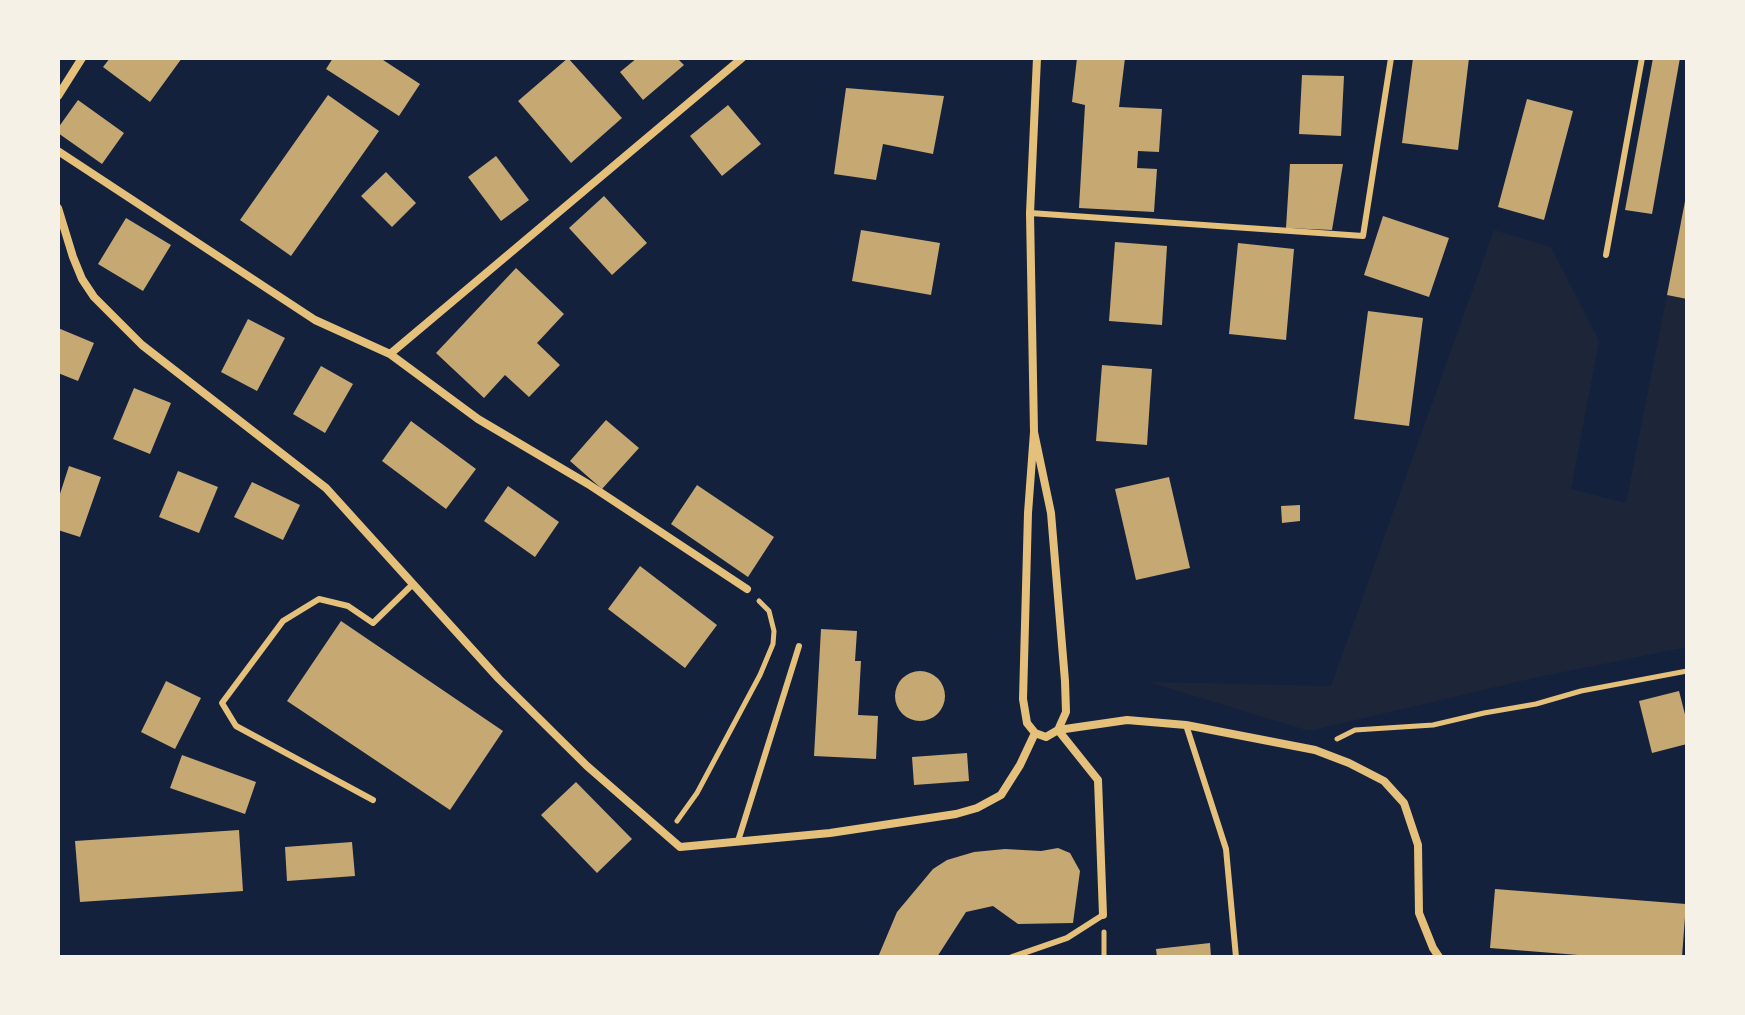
<!DOCTYPE html>
<html>
<head>
<meta charset="utf-8">
<style>
	body { margin:0 }
	#map { position:relative; width:1745px; height:1015px; overflow:hidden; background:#14213d; font-family:Inter,sans-serif }
	canvas { display:block }
	.frame { position:absolute; inset:0; border:60px solid #f6f1e7; pointer-events:none }
</style>
</head>
<body>
<div id="map">
<canvas width="1745" height="1015"></canvas>
<div class="frame"></div>
</div>
<script>
const ctx = document.querySelector('canvas').getContext('2d');
ctx.lineJoin = 'round';
function paint(path, color) { ctx.fillStyle = color; ctx.fill(path, 'evenodd'); }
const shape = rows => new Path2D(rows.map(r => 'M' + r).join(''));
function stroke(path, color, width, dash) { ctx.strokeStyle = color; ctx.lineWidth = width; ctx.lineCap = dash ? 'butt' : 'round'; ctx.setLineDash(dash || []); ctx.stroke(path); }
paint(shape([
	[1494,230,1551,247,1599,341,1571,489,1626,503,1667,295,1687,299,1687,647,1534,678,1309,731,1149,682,1331,686]
]), '#1d2539');
paint(shape([
	[110,58,182,58,150,102,103,67],
	[333,58,380,58,420,84,399,116,326,69],
	[568,58,622,118,571,163,518,101],
	[637,58,677,58,684,65,643,100,620,72],
	[1077,58,1125,58,1119,107,1162,109,1159,152,1138,151,1137,168,1157,169,1154,212,1079,208,1085,105,1072,102],
	[1413,58,1469,58,1458,150,1402,143],
	[1653,58,1680,58,1652,214,1625,210],
	[1302,75,1344,76,1341,136,1299,134],
	[846,88,944,96,933,154,883,144,876,180,834,174],
	[328,95,379,131,291,256,240,220],
	[1527,99,1573,111,1544,220,1498,207],
	[78,100,124,133,102,164,58,133,58,128],
	[728,105,761,144,722,176,690,136],
	[496,156,529,200,501,221,468,177],
	[1290,164,1343,164,1332,230,1286,228],
	[386,172,416,203,392,227,361,196],
	[604,196,647,243,612,275,569,228],
	[1686,196,1687,196,1687,299,1667,295],
	[1383,216,1449,238,1429,297,1364,275],
	[126,218,171,245,143,291,98,264],
	[861,230,940,243,931,295,852,281],
	[1115,242,1167,246,1162,325,1109,321],
	[1238,243,1294,249,1286,340,1229,334],
	[516,268,564,314,537,343,560,365,529,397,505,375,484,398,436,353],
	[1368,311,1423,318,1409,426,1354,419],
	[248,319,285,338,257,391,221,372],
	[58,328,94,343,78,381,58,373],
	[1102,365,1152,369,1147,445,1096,441],
	[321,366,353,384,325,433,293,414],
	[134,388,171,403,150,454,113,439],
	[606,420,639,448,602,489,570,461],
	[411,421,476,469,446,509,382,461],
	[69,466,101,477,80,537,58,530,58,500],
	[178,471,218,487,199,533,159,517],
	[1169,477,1190,568,1136,580,1115,489],
	[252,482,300,505,283,540,234,517],
	[697,485,774,537,748,577,671,524],
	[508,486,559,522,535,557,484,521],
	[1300,505,1300,521,1282,523,1281,506],
	[640,566,717,625,685,668,608,609],
	[341,621,503,731,450,810,287,701],
	[821,629,857,631,855,661,861,661,858,715,878,716,876,759,814,756],
	'895 696a25 25 0 1 1 50 0a25 25 0 1 1-50 0Z',
	[166,681,201,698,175,749,141,732],
	[1679,691,1687,722,1687,744,1652,753,1639,701],
	[967,753,969,781,914,785,912,757],
	[182,755,256,782,245,814,170,788],
	[576,782,632,839,597,873,541,815],
	[239,830,243,891,80,902,75,841],
	[352,842,355,876,287,881,285,847],
	[1058,848,1070,853,1080,871,1073,923,1018,924,993,906,966,912,937,957,878,957,897,912,933,869,947,860,974,852,1005,849,1041,851],
	[1495,889,1686,904,1682,957,1603,957,1490,948],
	[1210,943,1211,957,1157,957,1156,949]
]), '#c6a872');
stroke(shape([
	[1337,739,1355,730,1433,725,1484,713,1536,704,1581,691,1687,671],
	[677,821,697,793,760,675,773,644,774,631,769,611,759,601],
	[1104,932,1104,957]
]), '#e5c07b', 5);
stroke(shape([
	[1030,213,1363,236,1391,58],
	[1606,255,1642,58],
	[1186,725,1226,849,1236,957],
	[373,800,236,726,222,703,283,621,319,599,348,606,373,623,413,584],
	[738,841,799,646],
	[1012,957,1067,938,1103,915]
]), '#e5c07b', 6);
stroke(shape([
	[58,96,82,58],
	[58,151,315,320,390,354,478,419,588,484,747,589],
	[58,208,73,257,82,279,94,297,142,345,326,488,499,679,587,766,680,847,830,833,956,814,977,808,1001,795,1020,765,1035,733],
	[390,354,742,58],
	[1034,432,1051,513,1065,681,1066,712,1058,730,1046,737,1035,733,1027,723,1023,699,1028,513,1034,432,1030,213,1037,58],
	[1103,915,1098,780,1058,730,1127,720,1186,725,1315,750,1349,763,1384,781,1404,803,1418,845,1419,913,1433,948,1439,957]
]), '#e5c07b', 8);
</script>
</body>
</html>
